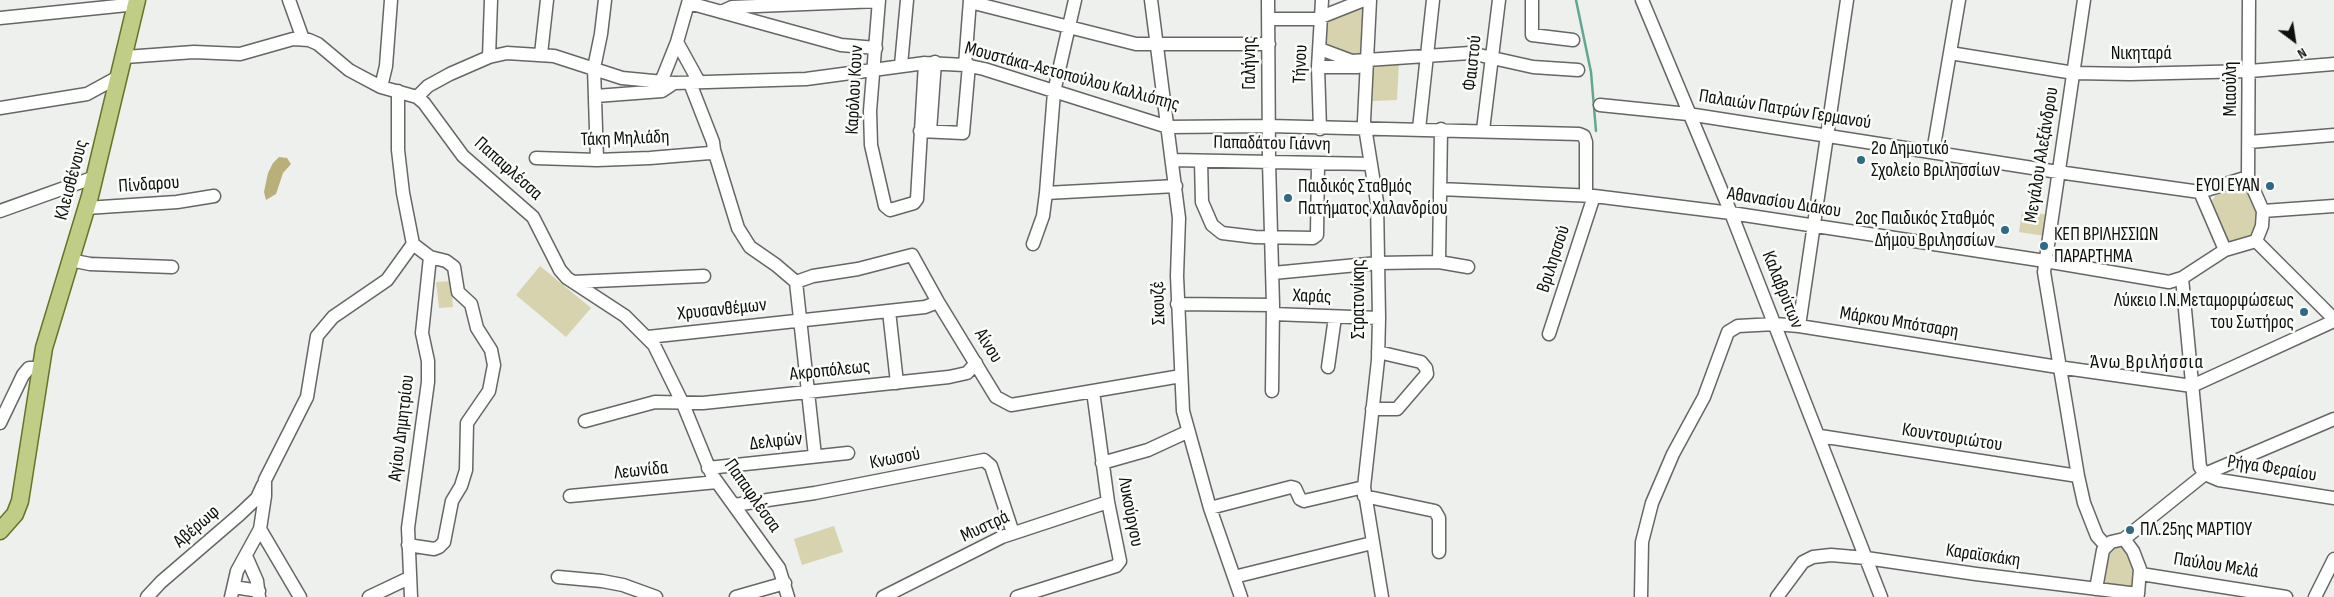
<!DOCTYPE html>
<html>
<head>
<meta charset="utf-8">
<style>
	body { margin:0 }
	#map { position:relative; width:2334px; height:597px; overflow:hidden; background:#edf0ec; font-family:"Sofia Sans Condensed",sans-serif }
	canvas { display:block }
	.north { position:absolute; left:2269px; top:15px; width:50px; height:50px; -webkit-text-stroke:4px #fbfdfa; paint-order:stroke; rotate:149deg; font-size:14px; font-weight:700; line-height:20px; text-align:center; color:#0f0f0e }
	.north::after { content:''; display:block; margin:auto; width:18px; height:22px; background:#0f0f0e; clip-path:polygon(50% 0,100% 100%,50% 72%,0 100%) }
</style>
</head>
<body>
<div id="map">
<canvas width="2334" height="597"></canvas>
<div class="north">N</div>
</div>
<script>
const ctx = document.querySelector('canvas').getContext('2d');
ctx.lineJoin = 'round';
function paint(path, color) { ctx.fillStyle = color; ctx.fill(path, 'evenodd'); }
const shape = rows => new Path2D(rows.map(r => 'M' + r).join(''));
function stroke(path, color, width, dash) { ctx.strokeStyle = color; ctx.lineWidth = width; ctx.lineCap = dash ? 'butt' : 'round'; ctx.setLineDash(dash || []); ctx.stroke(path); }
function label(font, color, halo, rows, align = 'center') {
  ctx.font = font + ' "Sofia Sans Condensed",sans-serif'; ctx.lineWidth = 5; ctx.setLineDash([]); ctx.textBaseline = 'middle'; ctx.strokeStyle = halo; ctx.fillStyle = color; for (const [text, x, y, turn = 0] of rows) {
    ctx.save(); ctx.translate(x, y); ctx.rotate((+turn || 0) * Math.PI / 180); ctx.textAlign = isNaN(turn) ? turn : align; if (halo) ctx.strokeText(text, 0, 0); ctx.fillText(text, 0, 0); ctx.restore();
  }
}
paint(shape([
	[1363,6,1361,57,1324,48,1325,20],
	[1373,62,1399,62,1397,100,1372,101],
	[2237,187,2249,191,2260,219,2252,235,2227,243,2213,211,2212,201,2217,193],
	[2022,211,2049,215,2045,236,2019,232],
	[540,266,591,308,566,337,516,295],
	[451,281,453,307,439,308,436,282],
	[834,526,843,552,802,565,794,539],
	[2120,546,2124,548,2136,568,2135,588,2109,586,2103,578,2107,557,2114,548]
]), '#d7d3ae');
paint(shape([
	[279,157,287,158,291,164,283,173,276,194,266,200,264,192,268,173,273,163]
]), '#b8b078');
stroke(shape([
	[1576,0,1591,72,1596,131]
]), '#62a693', 2.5);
const minor = shape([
	[289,0,303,39],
	[879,0,870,111,871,145,885,206,890,210,914,203,917,199,925,63],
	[1151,0,1179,218,1177,276,1183,411,1210,508,1241,597],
	[1268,0,1269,162,1273,305],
	[1370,0,1364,121,1377,202,1379,318,1378,360,1364,487,1382,597],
	[1532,0,1532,35,1573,40],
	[1642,0,1731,213,1881,597],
	[2084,0,2044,272,2078,476,2084,503,2093,526,2097,536,2106,546],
	[970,2,1136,44,1269,44],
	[689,3,841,45,876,48],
	[721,12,732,7,879,1],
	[0,18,137,4],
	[1269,19,1316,19,1364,0],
	[677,42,699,82],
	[1320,49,1352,61,1470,53,1533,67,1578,70],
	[1950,53,2074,73,2130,74,2250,71,2334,64],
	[541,54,547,0],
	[125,57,194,52,240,54,293,39,309,40,318,44,349,70,362,77,381,87,417,97,424,103,463,156,533,217,560,270,567,278,625,316,654,345,683,404,712,475,779,568,788,597],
	[489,57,491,0],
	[901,65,907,0],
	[965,65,970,0],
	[1318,67,1358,67],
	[661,82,677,42,689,0],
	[690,83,713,142,714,150,738,228,750,247,776,265,796,282],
	[381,87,386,66,391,0],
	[398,91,398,150,403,193,413,244,430,257,422,333,428,361,428,382,408,528,411,597],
	[596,96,662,91,674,83],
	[417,97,428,86,450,74,489,57,507,53,554,56,622,78,674,83,806,79,925,63,965,65,984,69,1168,127,1269,126,1579,134,1584,136,1586,142,1586,195],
	[1600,105,1688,114,2058,172,2200,192],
	[0,108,87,94,120,76],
	[1320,129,1318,67,1322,0],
	[1419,129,1433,0],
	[1483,130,1499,0],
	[920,131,963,133,969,65],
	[930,131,935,62],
	[2249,142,2334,135],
	[1933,152,1959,0],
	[536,158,597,160,650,158,710,153,714,150],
	[597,160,594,68,601,34,605,0],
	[1173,160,1371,164],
	[1201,161,1202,202,1212,225,1222,233,1255,237,1313,238,1317,235,1318,163],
	[1440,189,1594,196,1731,213,2045,261,2169,282,2182,278,2225,250,2256,241,2262,226,2263,211,2248,177,2249,0],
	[1046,193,1176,186],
	[86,208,177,202,214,196],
	[0,211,95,177],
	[2263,211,2334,206],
	[2256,241,2334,319],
	[1033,244,1043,216,1046,193,1054,92,1075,0],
	[2225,250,2200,192,2248,177],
	[70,260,90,264,172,267],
	[1439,262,1441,129],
	[1273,273,1378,263,1439,262,1468,267],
	[2182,278,2200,467,2205,474,2219,480,2334,498],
	[573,282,704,276],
	[796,282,813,276,858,269,912,255,938,302,996,397,1011,405,1181,376],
	[796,282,815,456],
	[1177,304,1273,305,1272,391],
	[889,311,897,383],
	[1273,314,1379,318],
	[1799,326,1847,0],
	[1549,334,1594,196],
	[648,337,925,307,938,302],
	[1328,367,1335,317],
	[1372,409,1397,409,1427,374,1426,368,1421,362,1378,352],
	[585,421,655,402,703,403,949,377,967,373,976,363],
	[0,423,23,375,29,368,41,368],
	[1820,436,2078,476],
	[1102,463,1148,450,1187,432],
	[708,468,848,453],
	[570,496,717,482],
	[1364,496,1435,511,1439,518,1439,552],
	[734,505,815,493,984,460,991,466,1013,533],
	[1210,508,1291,487,1295,488,1300,499,1304,501,1364,487],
	[260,529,300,597],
	[2124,539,2205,474,2334,419],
	[408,545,434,549,439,547,444,542,452,501,461,486,466,470,467,423,489,391,494,365,491,350,477,328,471,304,458,292,454,267,446,261,430,257],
	[246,556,257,581,259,597],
	[2141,574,2286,597],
	[558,577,602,581,623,585,656,597],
	[1234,577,1372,543],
	[234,587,259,591],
	[147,597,161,582,239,515,257,498,263,485],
	[231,597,237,571,260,529,265,496,265,480,307,397,317,336,333,317,387,280,413,244],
	[369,597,409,578],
	[736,597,785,583],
	[883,597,1002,537,1108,502],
	[1017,597,1116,566,1120,561,1108,502,1093,391],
	[1641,597,1642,542,1652,503,1673,454,1704,397,1728,332,1738,326,1775,324,1799,326,2058,367,2192,386,2334,321],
	[1777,597,1803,562,1813,557,1831,555,1866,558,1976,574,2138,594,2140,569,2133,551,2124,539,2111,542,2103,550,2096,589],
	[2315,597,2334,559]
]);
const major = shape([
	[0,531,15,514,20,501,44,348,90,196,137,0]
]);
stroke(minor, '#646764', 15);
stroke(major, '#667428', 19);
stroke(minor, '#fff', 12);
stroke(major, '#bfcd86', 16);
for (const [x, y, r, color] of [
	[1861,160,5,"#2f6982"],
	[2270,186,5,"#2f6982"],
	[1288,198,5,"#2f6982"],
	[2005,230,5,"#2f6982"],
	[2044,246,5,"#2f6982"],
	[2304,312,5,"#2f6982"],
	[2130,530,5,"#2f6982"]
]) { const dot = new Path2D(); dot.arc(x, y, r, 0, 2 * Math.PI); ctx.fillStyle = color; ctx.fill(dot); stroke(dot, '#fbfdfa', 2); }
label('19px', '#0f0f0e', '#fbfdfa', [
	["Νικηταρά",2141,54],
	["Γαλήνης",1250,63,-90],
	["Φαιστού",1473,63,-84],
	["Τήνου",1301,64,-88],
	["Μουστάκα-Αετοπούλου Καλλιόπης",1072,77,15],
	["Μιαούλη",2231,89,-90],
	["Καρόλου Κουν",855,90,-87],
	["Παλαιών Πατρών Γερμανού",1785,110,9],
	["Τάκη Μηλιάδη",625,139,-2],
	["Παπαδάτου Γιάννη",1272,144,1],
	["Μεγάλου Αλεξάνδρου",2042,155,-81],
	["Παπαφλέσσα",508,169,42],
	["Κλεισθένους",72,180,-75],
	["Πίνδαρου",149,185,-4],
	["Αθανασίου Διάκου",1784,203,9],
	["Βριλησσού",1554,259,-72],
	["Καλαβρύτων",1782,290,68],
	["Χαράς",1312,297,2],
	["Στρατονίκης",1359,299,-90],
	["Σκουζέ",1159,303,-92],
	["Χρυσανθέμων",722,310,-6],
	["Μάρκου Μπότσαρη",1899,323,9],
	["Αίνου",988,346,58],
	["Ακροπόλεως",830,371,-6],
	["Αγίου Δημητρίου",402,428,-83],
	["Κουντουριώτου",1952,438,9],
	["Δελφών",776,442,-6],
	["Κνωσού",895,459,-11],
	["Ρήγα Φεραίου",2272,469,9],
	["Λεωνίδα",641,471,-6],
	["Παπαφλέσσα",752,496,55],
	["Λυκούργου",1130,512,79],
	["Αβέρωφ",197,527,-41],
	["Μυστρά",985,527,-25],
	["Καραϊσκάκη",1983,556,8],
	["Παύλου Μελά",2216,566,9]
]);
label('19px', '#0f0f0e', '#fbfdfa', [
	["2ο Δημοτικό",1871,149],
	["Σχολείο Βριλησσίων",1871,171],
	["ΕΥΟΙ ΕΥΑΝ",2260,186,"right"],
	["Παιδικός Σταθμός",1298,187],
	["Πατήματος Χαλανδρίου",1298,209],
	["2ος Παιδικός Σταθμός",1995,219,"right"],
	["Δήμου Βριλησσίων",1995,241,"right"],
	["ΚΕΠ ΒΡΙΛΗΣΣΙΩΝ",2054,235],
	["ΠΑΡΑΡΤΗΜΑ",2054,257],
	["Λύκειο Ι.Ν.Μεταμορφώσεως",2294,301,"right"],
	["του Σωτήρος",2294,323,"right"],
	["ΠΛ.25ης ΜΑΡΤΙΟΥ",2140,530]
], 'left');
ctx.letterSpacing = '1px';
label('20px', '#0f0f0e', '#fbfdfa', [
	["Άνω Βριλήσσια",2147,363]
]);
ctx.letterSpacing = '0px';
</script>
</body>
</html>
